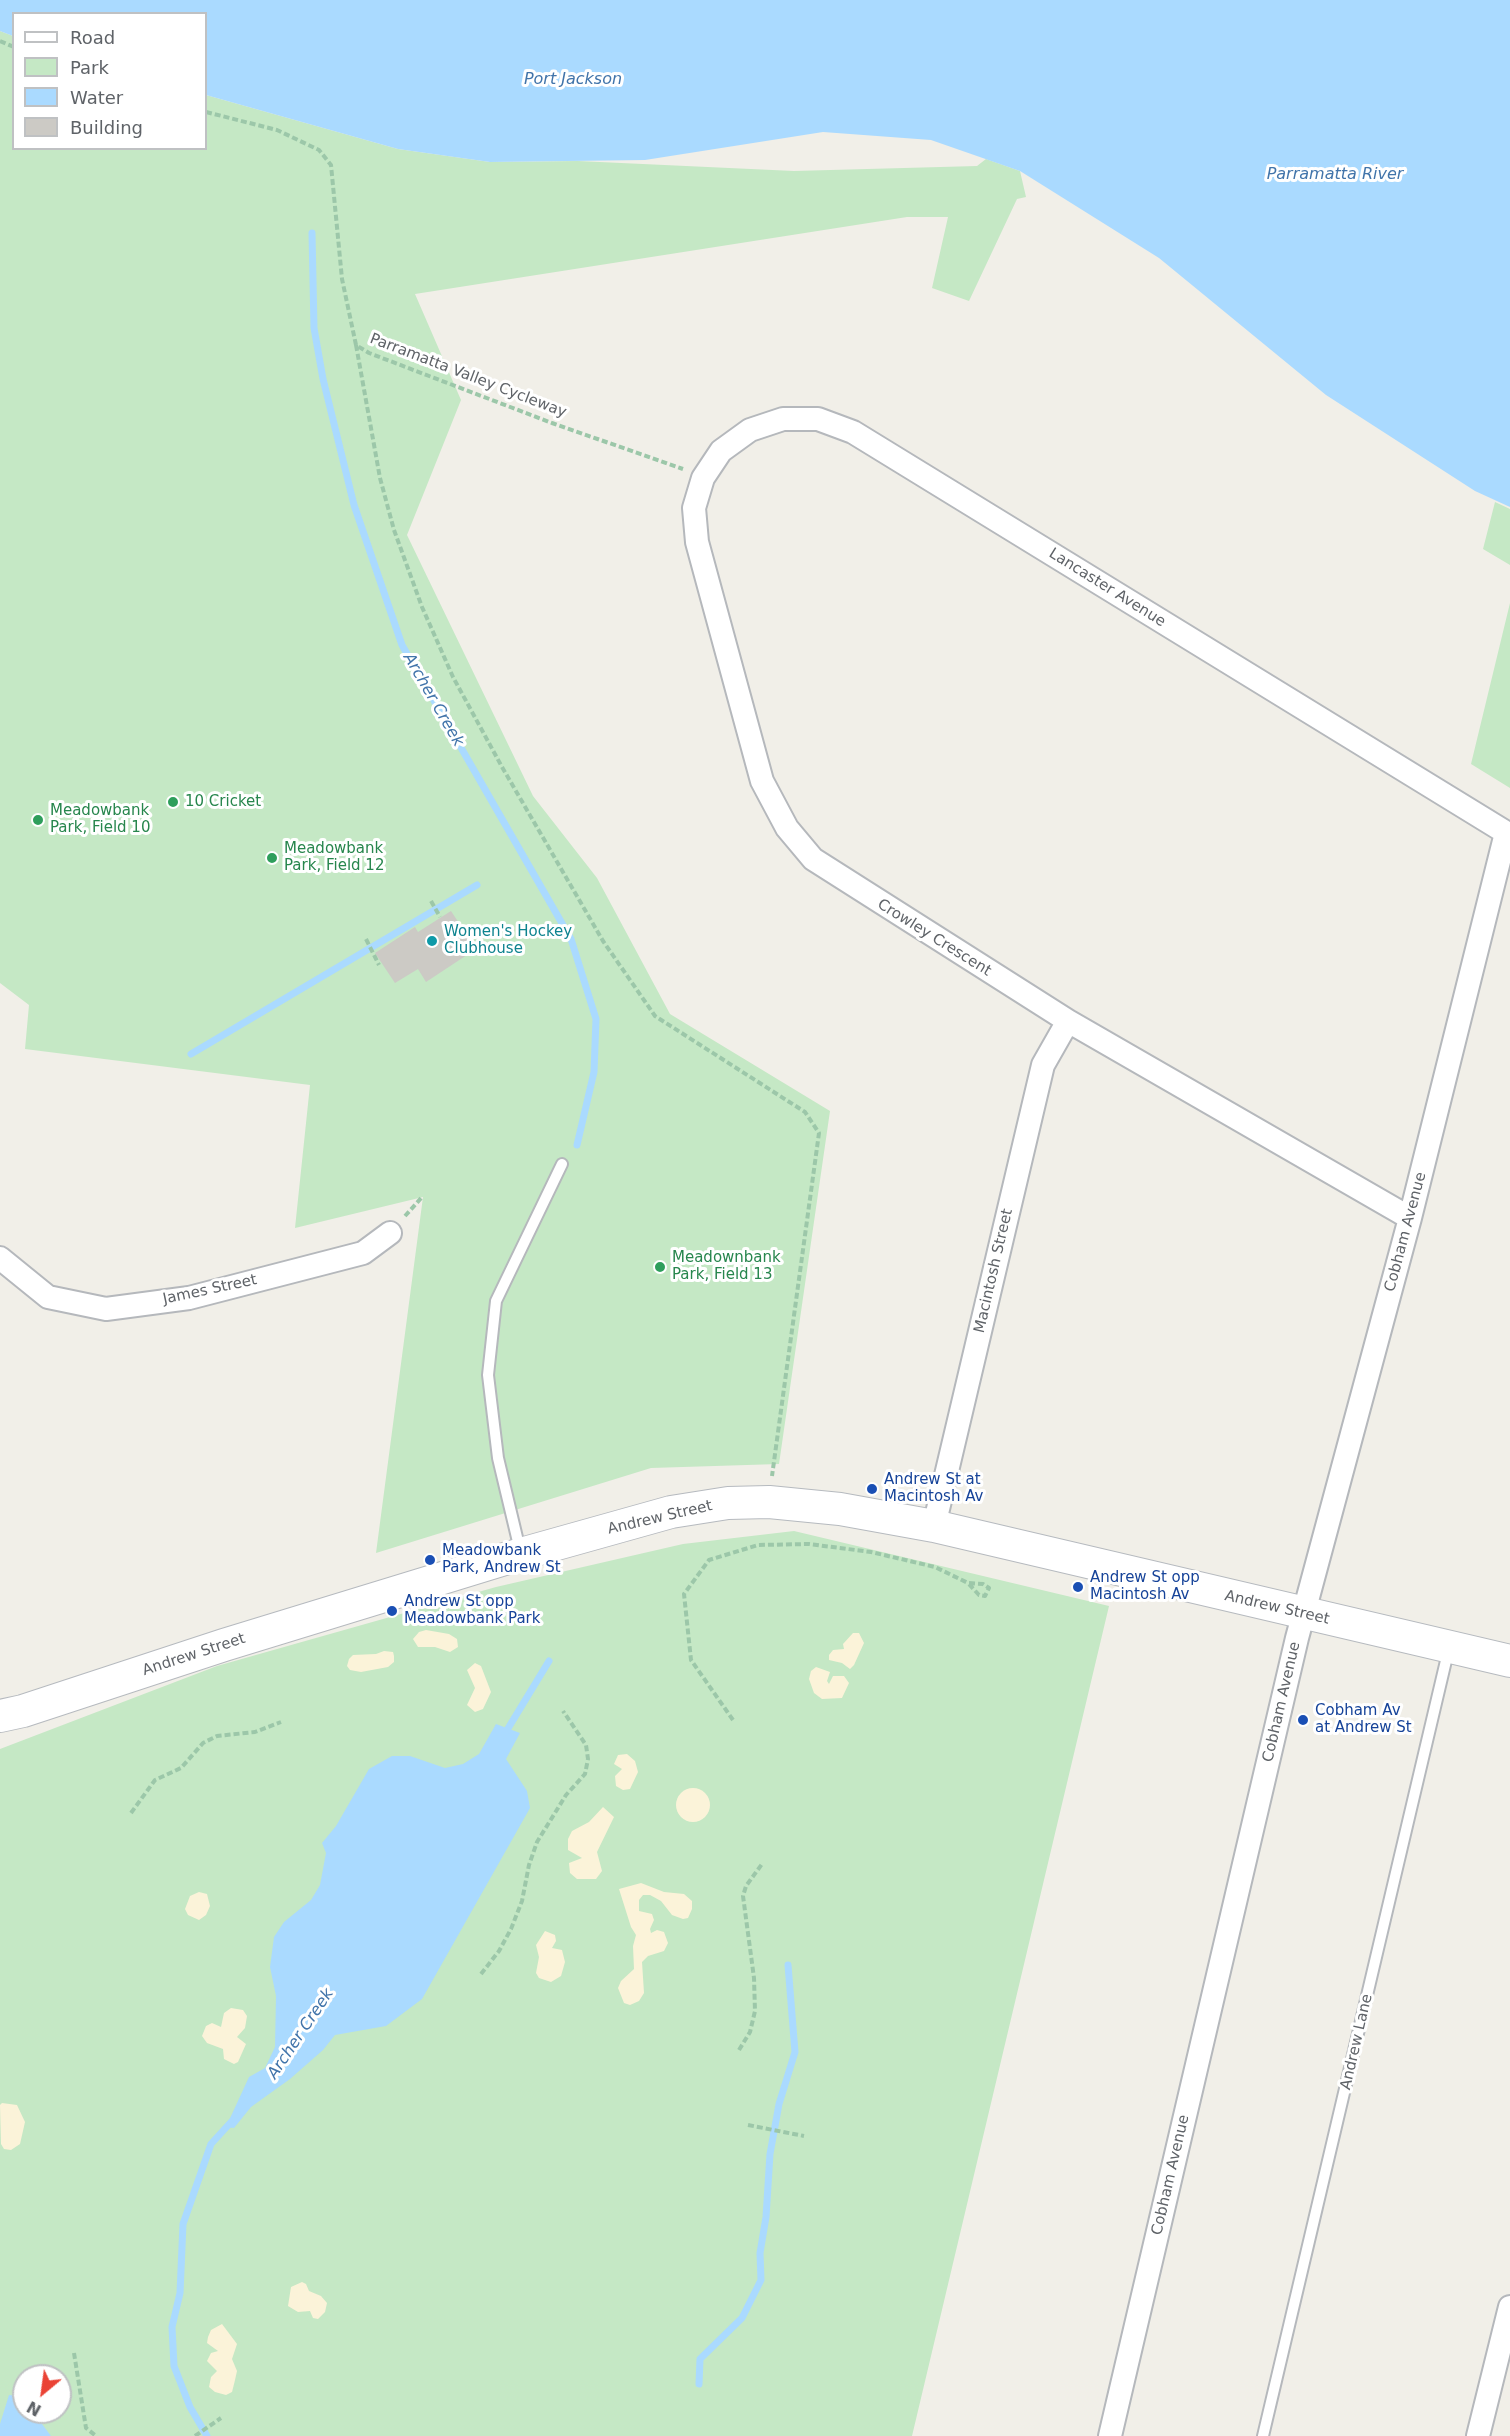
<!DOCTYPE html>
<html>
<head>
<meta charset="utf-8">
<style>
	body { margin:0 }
	#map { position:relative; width:1510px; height:2436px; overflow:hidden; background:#f1efe8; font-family:"DejaVu Sans",sans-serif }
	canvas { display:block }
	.legend { position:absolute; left:12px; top:12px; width:195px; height:138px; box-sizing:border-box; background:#fff; border:2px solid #bfc1c3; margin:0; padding:8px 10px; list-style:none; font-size:18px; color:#5f6368 }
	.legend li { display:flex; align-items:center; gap:12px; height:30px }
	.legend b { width:30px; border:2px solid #bfc1c3 }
	.north { position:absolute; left:12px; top:2364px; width:60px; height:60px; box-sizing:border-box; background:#fff; border:2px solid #bfc1c3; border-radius:50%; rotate:209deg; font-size:16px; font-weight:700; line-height:24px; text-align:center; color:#5f6368 }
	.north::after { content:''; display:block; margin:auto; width:21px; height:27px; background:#ea4335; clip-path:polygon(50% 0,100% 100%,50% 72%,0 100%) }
</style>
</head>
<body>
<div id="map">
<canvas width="1510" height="2436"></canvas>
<ul class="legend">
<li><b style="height:8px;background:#fff"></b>Road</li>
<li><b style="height:16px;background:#c5e8c5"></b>Park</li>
<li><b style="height:16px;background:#aadaff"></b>Water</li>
<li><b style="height:16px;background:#cccac5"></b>Building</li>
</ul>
<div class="north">N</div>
</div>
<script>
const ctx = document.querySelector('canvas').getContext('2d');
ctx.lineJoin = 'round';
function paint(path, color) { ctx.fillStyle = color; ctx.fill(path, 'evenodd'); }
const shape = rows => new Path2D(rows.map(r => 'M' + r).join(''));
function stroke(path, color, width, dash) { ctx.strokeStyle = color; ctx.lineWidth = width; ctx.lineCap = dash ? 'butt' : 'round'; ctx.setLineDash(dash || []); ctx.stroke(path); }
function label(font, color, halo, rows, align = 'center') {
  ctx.font = font + ' "DejaVu Sans",sans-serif'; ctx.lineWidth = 6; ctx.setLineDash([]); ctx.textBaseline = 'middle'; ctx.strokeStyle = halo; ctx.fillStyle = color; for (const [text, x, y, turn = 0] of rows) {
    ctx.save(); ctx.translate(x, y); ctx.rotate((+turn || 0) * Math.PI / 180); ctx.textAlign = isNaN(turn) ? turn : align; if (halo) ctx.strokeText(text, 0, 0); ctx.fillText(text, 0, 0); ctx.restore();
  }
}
paint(shape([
	[0,31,13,36,14,148,206,148,206,95,398,149,490,162,578,161,794,171,977,166,986,159,1020,171,1026,197,1017,199,969,301,932,288,948,217,907,217,415,294,461,400,407,535,533,796,597,878,670,1014,830,1111,779,1464,651,1468,376,1553,423,1197,295,1228,310,1085,25,1049,29,1005,0,983],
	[1495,502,1510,509,1510,565,1483,549],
	[1510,603,1510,788,1471,764],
	[794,1531,1109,1606,912,2436,0,2436,0,1749,217,1666,496,1587,683,1544],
	[24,2376,60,2376,60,2412,24,2412]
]), '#c5e8c5');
paint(shape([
	[426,1630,449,1634,457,1639,458,1647,450,1652,435,1647,418,1647,413,1639,419,1632],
	[853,1633,859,1633,864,1643,854,1665,850,1669,842,1663,829,1660,829,1655,833,1650,844,1649,843,1644],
	[384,1651,393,1652,394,1656,394,1662,388,1667,361,1672,350,1670,347,1666,349,1659,353,1655,376,1654],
	[475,1663,481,1666,491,1692,483,1709,475,1712,467,1705,475,1688,467,1670],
	[816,1667,830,1672,827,1681,829,1684,833,1676,844,1676,849,1683,842,1698,822,1699,814,1693,809,1679,811,1671],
	[627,1754,635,1761,638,1772,630,1789,623,1790,616,1786,615,1776,622,1769,614,1764,618,1755],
	'676 1805a17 17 0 1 1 34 0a17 17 0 1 1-34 0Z',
	[603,1807,614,1817,597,1852,602,1871,596,1879,577,1879,570,1873,569,1863,582,1858,568,1850,568,1839,572,1831,589,1822],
	[641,1883,664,1892,684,1894,692,1901,692,1909,688,1918,683,1919,672,1915,661,1901,650,1895,643,1895,639,1900,639,1911,652,1914,654,1920,650,1929,651,1933,657,1930,664,1932,668,1943,664,1951,648,1956,642,1962,644,1993,639,2001,630,2005,624,2003,618,1988,621,1981,634,1969,633,1946,636,1935,631,1927,619,1889],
	[199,1892,207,1894,210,1906,206,1915,199,1920,188,1915,185,1909,190,1896],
	[545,1931,555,1935,556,1941,552,1948,562,1950,565,1962,561,1976,551,1982,539,1978,536,1973,539,1957,536,1945],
	[231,2008,243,2010,247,2016,245,2028,237,2037,246,2044,238,2062,234,2064,224,2059,223,2049,207,2043,202,2036,206,2026,212,2023,221,2027,224,2013],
	[2,2103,17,2105,25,2122,20,2144,11,2150,4,2149,1,2144,0,2105],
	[302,2282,306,2284,309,2291,321,2296,327,2303,325,2312,318,2319,313,2318,310,2311,298,2312,288,2306,291,2287],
	[222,2324,237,2344,232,2359,237,2371,235,2380,232,2392,226,2395,215,2392,209,2387,211,2377,217,2371,207,2361,211,2353,218,2351,207,2343,208,2337,211,2330]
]), '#fbf3d9');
paint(shape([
	[0,0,1510,0,1510,507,1475,491,1326,395,1159,258,1020,171,931,140,823,132,645,160,490,162,398,149,206,95,206,14,14,14,13,36,0,31],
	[496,1724,520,1733,506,1759,527,1791,530,1808,422,1999,386,2026,335,2035,323,2050,290,2079,251,2107,234,2128,226,2127,249,2077,265,2068,275,2047,276,1996,270,1967,274,1937,284,1922,311,1900,320,1885,326,1853,322,1843,336,1826,369,1769,392,1756,410,1756,445,1768,463,1764,479,1754],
	[9,2395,20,2396,24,2401,24,2412,33,2412,51,2436,0,2436,0,2424]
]), '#aadaff');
stroke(shape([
	[312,233,314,328,323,379,354,505,402,645,571,939,596,1019,594,1072,577,1145],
	[191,1054,477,885],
	[504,1735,549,1661],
	[699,2384,700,2359,742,2318,761,2280,760,2253,766,2217,770,2154,779,2104,795,2052,788,1965],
	[207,2436,190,2407,174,2366,172,2327,180,2293,183,2224,211,2144,232,2121]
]), '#aadaff', 7);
paint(shape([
	[451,911,476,949,426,982,418,969,395,983,375,953,415,927,418,932]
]), '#cccac5');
const lane = shape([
	[520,1550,498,1458,488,1375,496,1301,562,1164],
	[1263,2436,1449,1648]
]);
const street = shape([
	[1410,1218,1068,1021,813,859,787,828,762,781,697,542,694,508,703,478,721,451,750,430,783,419,818,419,853,432,1510,835],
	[0,1258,48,1297,106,1309,189,1298,363,1253,390,1233],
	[934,1526,1043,1065,1068,1021],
	[1110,2436,1297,1638,1410,1218,1506,833],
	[1478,2436,1510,2307]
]);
const secondary = shape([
	[0,1716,23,1711,224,1645,521,1554,671,1512,728,1503,769,1502,840,1509,934,1526,1510,1661]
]);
stroke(lane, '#b5b8bc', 14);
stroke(street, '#b5b8bc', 26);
stroke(secondary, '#b6babf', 34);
stroke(shape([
	[0,41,14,47],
	[206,112,277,130,319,150,331,165,342,279,356,345,369,353,552,423,683,469],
	[356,345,380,478,394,530,422,607,453,677,502,767,603,941,655,1016,805,1112,819,1133,772,1476],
	[431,901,440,917],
	[366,939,379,965],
	[405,1216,423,1196],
	[733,1720,691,1660,684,1594,709,1560,758,1545,809,1544,871,1552,935,1567,968,1583,983,1584,989,1588,985,1596,979,1595,968,1583],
	[131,1813,155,1780,181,1768,203,1743,217,1736,255,1732,281,1722],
	[481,1974,499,1951,511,1929,522,1901,529,1865,537,1842,566,1795,585,1774,588,1759,586,1745,563,1711],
	[739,2050,750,2032,755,2011,754,1978,743,1896,746,1886,762,1864],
	[748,2125,804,2136],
	[74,2353,86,2428,96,2436],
	[195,2436,221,2418]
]), '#9cc7a9', 4, [6, 3]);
stroke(lane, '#fff', 10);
stroke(street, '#fff', 22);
stroke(secondary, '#fff', 32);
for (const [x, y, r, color] of [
	[173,802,6,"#2e9e5b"],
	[38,820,6,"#2e9e5b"],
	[272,858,6,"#2e9e5b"],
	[432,941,6,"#0f9aa8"],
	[660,1267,6,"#2e9e5b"],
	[872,1489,6,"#1a4fb4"],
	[430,1560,6,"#1a4fb4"],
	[1078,1587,6,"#1a4fb4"],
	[392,1611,6,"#1a4fb4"],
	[1303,1720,6,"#1a4fb4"]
]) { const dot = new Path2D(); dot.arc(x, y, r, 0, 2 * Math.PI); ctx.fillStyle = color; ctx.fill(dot); stroke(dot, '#fff', 2); }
label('15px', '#5f6368', '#fff', [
	["Parramatta Valley Cycleway",468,376,21],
	["Lancaster Avenue",1107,588,32],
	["Crowley Crescent",934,938,32],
	["Cobham Avenue",1406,1232,-75],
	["Macintosh Street",994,1271,-77],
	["James Street",210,1290,-12],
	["Andrew Street",660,1518,-13],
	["Andrew Street",1277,1608,13],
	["Andrew Street",194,1655,-18],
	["Cobham Avenue",1282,1702,-77],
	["Andrew Lane",1357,2042,-77],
	["Cobham Avenue",1171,2175,-77]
]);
label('15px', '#27864d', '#fff', [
	["10 Cricket",185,802],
	["Meadowbank",50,811],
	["Park, Field 10",50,828],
	["Meadowbank",284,849],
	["Park, Field 12",284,866],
	["Meadownbank",672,1258],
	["Park, Field 13",672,1275]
], 'left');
label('15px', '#0d838f', '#fff', [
	["Women's Hockey",444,932],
	["Clubhouse",444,949]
], 'left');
label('15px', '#164399', '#fff', [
	["Andrew St at",884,1480],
	["Macintosh Av",884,1497],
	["Meadowbank",442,1551],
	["Park, Andrew St",442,1568],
	["Andrew St opp",1090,1578],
	["Macintosh Av",1090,1595],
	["Andrew St opp",404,1602],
	["Meadowbank Park",404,1619],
	["Cobham Av",1315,1711],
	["at Andrew St",1315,1728]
], 'left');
label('italic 16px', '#4174aa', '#fff', [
	["Port Jackson",573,80],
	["Parramatta River",1335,175],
	["Archer Creek",433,700,60],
	["Archer Creek",301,2034,-56]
]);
</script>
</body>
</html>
